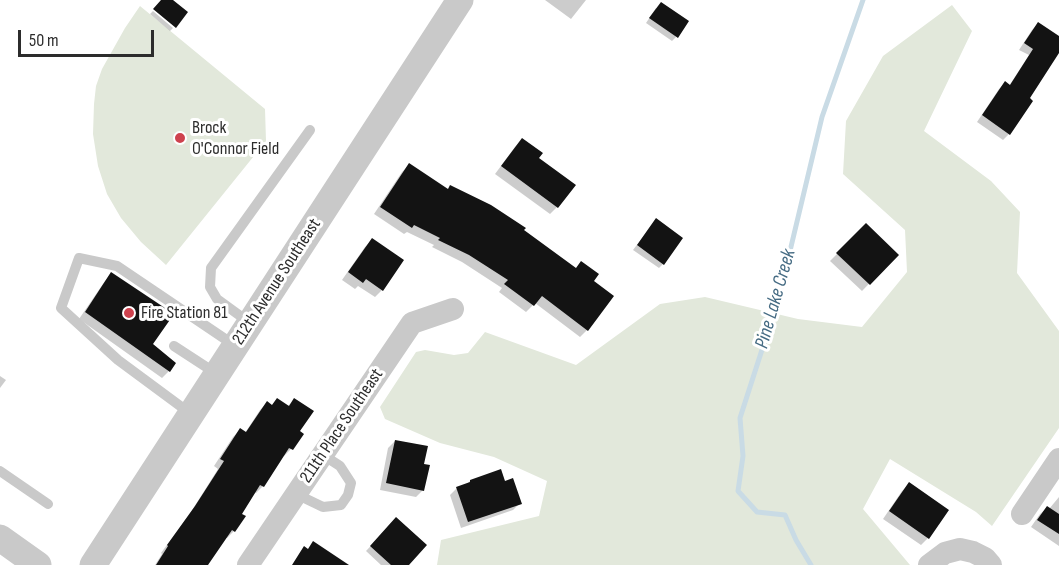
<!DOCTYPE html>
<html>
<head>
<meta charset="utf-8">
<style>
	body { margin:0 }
	#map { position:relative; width:1059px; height:565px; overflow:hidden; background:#fff; font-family:"Sofia Sans Condensed",sans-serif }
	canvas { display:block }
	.scale { position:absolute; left:18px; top:30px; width:136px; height:27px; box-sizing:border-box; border:3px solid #2c2c2c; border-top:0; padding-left:8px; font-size:18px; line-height:21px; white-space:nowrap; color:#2c2c2c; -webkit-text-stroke:4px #fff; paint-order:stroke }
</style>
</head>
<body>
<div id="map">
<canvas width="1059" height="565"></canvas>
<div class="scale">50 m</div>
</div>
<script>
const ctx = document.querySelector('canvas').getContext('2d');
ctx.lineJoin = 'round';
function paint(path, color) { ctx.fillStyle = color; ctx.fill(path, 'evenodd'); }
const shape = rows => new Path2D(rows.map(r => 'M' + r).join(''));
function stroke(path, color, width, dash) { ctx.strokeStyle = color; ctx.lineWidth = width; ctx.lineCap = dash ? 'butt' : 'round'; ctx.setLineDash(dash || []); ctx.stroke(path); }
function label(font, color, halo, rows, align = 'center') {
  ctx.font = font + ' "Sofia Sans Condensed",sans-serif'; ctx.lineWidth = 6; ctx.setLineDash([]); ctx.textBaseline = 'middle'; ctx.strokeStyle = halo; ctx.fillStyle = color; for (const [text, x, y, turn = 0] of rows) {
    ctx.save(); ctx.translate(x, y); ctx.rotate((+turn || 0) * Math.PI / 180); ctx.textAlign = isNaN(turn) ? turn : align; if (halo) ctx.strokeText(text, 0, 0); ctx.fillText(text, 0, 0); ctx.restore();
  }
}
paint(shape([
	[952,5,972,31,924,131,991,181,1020,212,1017,273,1059,331,1059,428,992,526,976,512,890,459,863,509,910,565,437,565,441,540,539,516,547,481,494,457,440,443,385,419,380,407,416,352,425,350,454,355,468,353,485,332,576,365,660,304,705,297,798,319,862,327,907,272,905,230,843,174,846,121,883,56],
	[140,6,265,109,266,141,166,265,141,242,121,218,107,194,98,166,93,134,94,104,96,86,102,69,125,28]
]), '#e2e8db');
paint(shape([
	[545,0,586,0,571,19],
	[656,8,676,37,672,41,646,23],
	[153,11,173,28,170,31,150,14],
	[1038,24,1059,37,1059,50,1028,99,1009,134,1003,140,977,122,999,89,1005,83,1009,86,1029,55,1019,50,1032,30],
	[522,140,537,158,557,207,550,214,495,174,515,147],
	[409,165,447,190,522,231,592,282,587,330,580,337,535,303,526,312,499,292,502,288,462,262,432,247,434,245,407,232,404,234,374,214,402,172],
	[652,225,663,264,659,268,633,250],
	[866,225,897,255,862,291,830,261],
	[372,240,402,260,382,290,375,297,358,286,355,289,342,280,365,247],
	[112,274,151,344,169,371,162,378,79,319,105,281],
	[0,376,6,380,0,388],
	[277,400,287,407,294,400,298,431,291,449,284,456,283,455,263,486,256,493,254,492,239,514,244,517,234,531,227,538,225,537,206,565,155,565,162,554,161,553,189,515,218,469,214,466,233,437,240,430,245,433,260,410,267,403,271,406],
	[395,441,423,465,423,490,416,497,380,490,388,448],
	[470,481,504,483,520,503,513,510,461,528,450,495,457,488,466,485],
	[909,484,928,538,921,545,883,519,902,491],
	[1059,497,1059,546,1031,527,1040,514,1047,508,1049,509],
	[396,519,407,565,381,565,366,551]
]), '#0003');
stroke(shape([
	[811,565,796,540,785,515,757,512,738,491,743,456,740,418,779,297,822,117,863,0]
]), '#c9dbe5', 5);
paint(shape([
	[161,0,173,0,188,12,176,28,153,9],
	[661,2,689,21,678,38,649,18],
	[1038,22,1059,36,1059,53,1030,98,1033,101,1010,135,982,115,1005,81,1010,85,1033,49,1024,43],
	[522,138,543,153,539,158,576,185,558,208,501,166],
	[409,163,448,189,450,185,491,205,526,228,524,230,576,268,581,261,599,274,594,281,614,296,588,331,542,296,534,306,504,284,508,280,469,255,438,240,440,238,414,225,412,228,380,207],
	[656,218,683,238,664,265,637,245],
	[866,223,899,255,870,285,836,253],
	[372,238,404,260,383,291,366,279,363,283,348,272],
	[111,272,174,314,153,344,176,363,170,372,85,312],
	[277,398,289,406,294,398,314,411,300,431,304,434,293,450,289,448,264,487,260,485,242,514,246,516,235,532,232,530,208,565,156,565,168,546,167,545,195,506,224,461,220,459,240,428,246,432,267,401,272,405],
	[395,440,428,446,424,464,430,465,424,491,386,483],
	[501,469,505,481,513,478,522,504,468,522,456,487,470,482,470,480],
	[909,482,949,510,929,539,889,511],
	[1047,506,1059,514,1059,534,1037,520],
	[396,517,427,545,409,565,391,565,370,546],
	[313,541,349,565,292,565,304,546,308,549]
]), '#131313');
stroke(shape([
	[250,323,217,299,210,287,211,268,310,130],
	[174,346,217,374],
	[191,414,118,360,61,308,79,258,117,266,234,345],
	[0,471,48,504],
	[296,494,323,507,341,505,348,495,351,483,340,466,323,455]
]), '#c9c9c9', 10);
stroke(shape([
	[1022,514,1059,459],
	[248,565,412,323,453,309],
	[929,565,945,553,960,549,973,552,985,558,991,565]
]), '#c9c9c9', 22);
stroke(shape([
	[0,538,38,565],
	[93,565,460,0]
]), '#c9c9c9', 27);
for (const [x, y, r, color] of [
	[180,138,6,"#ce424e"],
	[129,313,6,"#ce424e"]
]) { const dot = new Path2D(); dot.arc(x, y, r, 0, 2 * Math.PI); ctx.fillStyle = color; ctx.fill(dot); stroke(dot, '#fff', 2); }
label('18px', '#2c2c2c', '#fff', [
	["Brock",192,128],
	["O'Connor Field",192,149],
	["Fire Station 81",141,313]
], 'left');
label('18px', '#2c2c2c', '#fff', [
	["212th Avenue Southeast",277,282,-57],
	["211th Place Southeast",342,426,-56]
]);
label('italic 20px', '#456b83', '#fff', [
	["Pine Lake Creek",776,299,-74]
]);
</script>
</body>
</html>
